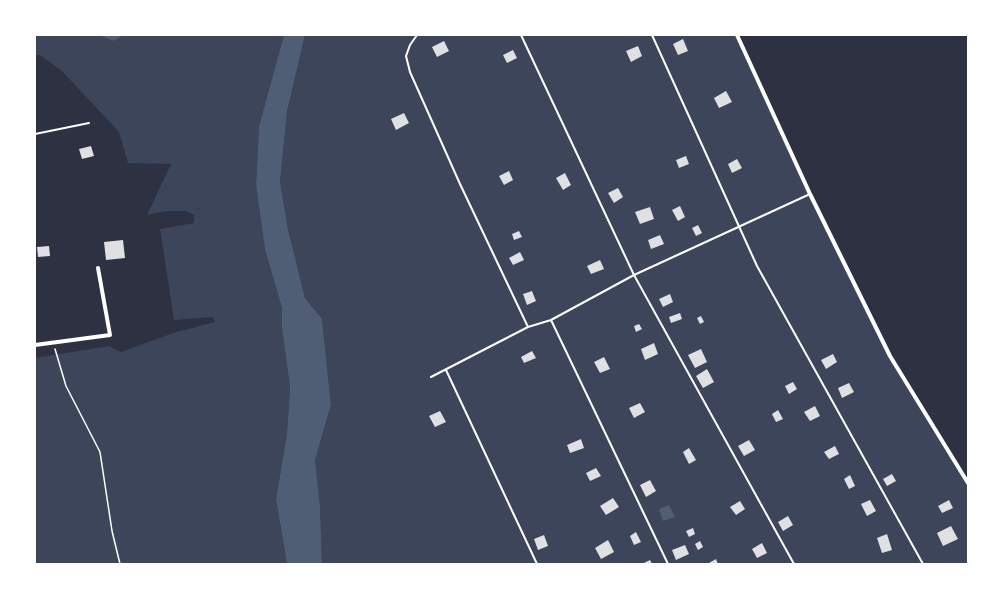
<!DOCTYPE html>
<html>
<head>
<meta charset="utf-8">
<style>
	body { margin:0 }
	#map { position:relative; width:1003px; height:599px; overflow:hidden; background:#2d3142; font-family:Inter,sans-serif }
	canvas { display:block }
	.frame { position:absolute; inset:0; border:36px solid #fff; pointer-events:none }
</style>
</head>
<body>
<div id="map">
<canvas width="1003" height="599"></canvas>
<div class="frame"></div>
</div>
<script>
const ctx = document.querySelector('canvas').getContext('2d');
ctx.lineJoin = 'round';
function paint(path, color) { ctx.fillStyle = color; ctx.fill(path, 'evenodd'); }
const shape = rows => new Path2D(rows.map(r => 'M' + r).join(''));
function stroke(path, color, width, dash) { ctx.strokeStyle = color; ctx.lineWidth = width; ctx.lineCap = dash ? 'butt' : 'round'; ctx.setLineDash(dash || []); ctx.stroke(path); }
paint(shape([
	[35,35,98,35,114,41,123,35,284,35,259,126,256,185,265,250,282,308,282,329,290,387,287,434,276,499,287,564,35,564,35,358,109,346,121,352,173,333,215,322,213,317,174,320,160,229,194,223,194,215,186,211,166,211,147,215,171,164,128,163,119,132,61,70,40,55,35,55],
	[305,35,737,35,810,194,890,355,968,483,968,564,322,564,320,505,315,460,331,405,322,319,305,298,288,229,280,182,287,112]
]), '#3c4559');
paint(shape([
	[98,35,123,35,114,41],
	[284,35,305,35,287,112,280,182,288,229,305,298,322,319,331,405,315,460,320,505,322,564,287,564,276,499,287,434,290,387,282,329,282,308,265,250,256,185,259,126],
	[669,505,675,517,663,521,659,509]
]), '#4f5d75');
paint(shape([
	[683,39,688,51,678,55,673,44],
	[444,41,449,51,437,57,432,47],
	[638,46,642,56,631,62,626,51],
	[513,50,517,58,507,63,503,55],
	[726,91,732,102,719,108,714,98],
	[404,113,409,123,396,130,391,119],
	[91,146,94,156,82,159,79,149],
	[686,156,689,164,679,168,676,160],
	[737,159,742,168,732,173,728,164],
	[509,171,513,180,504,185,499,176],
	[565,173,571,185,563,190,556,178],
	[618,188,623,197,614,203,608,193],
	[680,206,685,217,678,221,672,210],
	[650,207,654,219,640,224,635,212],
	[698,225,702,233,696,236,692,228],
	[519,231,522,237,514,240,512,234],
	[660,235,664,244,651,249,648,240],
	[123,240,125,258,106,260,104,242],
	[49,246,50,256,38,257,37,247],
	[520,252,524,260,513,265,509,258],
	[600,260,604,269,591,274,587,266],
	[532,291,536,301,527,305,523,294],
	[670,294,673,302,663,307,659,299],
	[680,313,682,319,671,323,669,317],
	[701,316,704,322,700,324,697,318],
	[639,324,642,329,636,332,634,326],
	[654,343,658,354,645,360,641,349],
	[701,349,707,362,695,368,688,355],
	[532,351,536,358,524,363,521,357],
	[833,354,837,362,826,369,821,360],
	[604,357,610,369,600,373,594,362],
	[707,369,714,382,703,388,696,376],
	[793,382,797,389,789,394,785,386],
	[849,383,854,392,842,398,838,388],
	[640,403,645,412,634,418,629,408],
	[815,406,820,416,810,421,804,412],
	[778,410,783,419,776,422,772,414],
	[440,411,446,422,435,427,429,416],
	[581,439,584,448,570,453,567,445],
	[749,440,755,450,744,456,738,446],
	[835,446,839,454,829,459,824,452],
	[689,448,696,460,689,464,683,452],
	[596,468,601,476,590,481,586,473],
	[892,474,896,481,887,486,883,479],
	[850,475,855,486,849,489,844,479],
	[650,480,656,491,646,497,640,485],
	[613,498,619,507,606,515,600,506],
	[870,500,876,511,867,516,861,504],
	[949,500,953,508,942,513,938,506],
	[740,501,745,509,736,515,730,507],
	[788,516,793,525,783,531,778,522],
	[951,526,958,539,943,546,937,533],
	[693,528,695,534,689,537,686,531],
	[636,532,641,542,634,545,630,536],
	[887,534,892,550,882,553,877,538],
	[544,535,548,546,538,550,534,539],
	[608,540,614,552,601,559,595,548],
	[700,541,703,547,698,550,695,544],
	[762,543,767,553,757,558,752,549],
	[685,545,689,554,676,560,672,550],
	[716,559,718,564,710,564,709,563],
	[650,560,652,564,642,564]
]), '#e0e0e3');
stroke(shape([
	[55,349,66,386,100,452,112,531,120,564]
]), '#fff', 1.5);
stroke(shape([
	[417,35,410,45,406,56,410,72,460,184,528,327],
	[521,35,634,275,794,564],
	[652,35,757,266,923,564],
	[35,134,89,123],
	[551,320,668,564],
	[446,370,537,564],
	[431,377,528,327,551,320,634,275,810,194]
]), '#fff', 2);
stroke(shape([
	[737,35,810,194,890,356,968,483],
	[35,345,110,335,98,268]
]), '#fff', 4);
</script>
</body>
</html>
